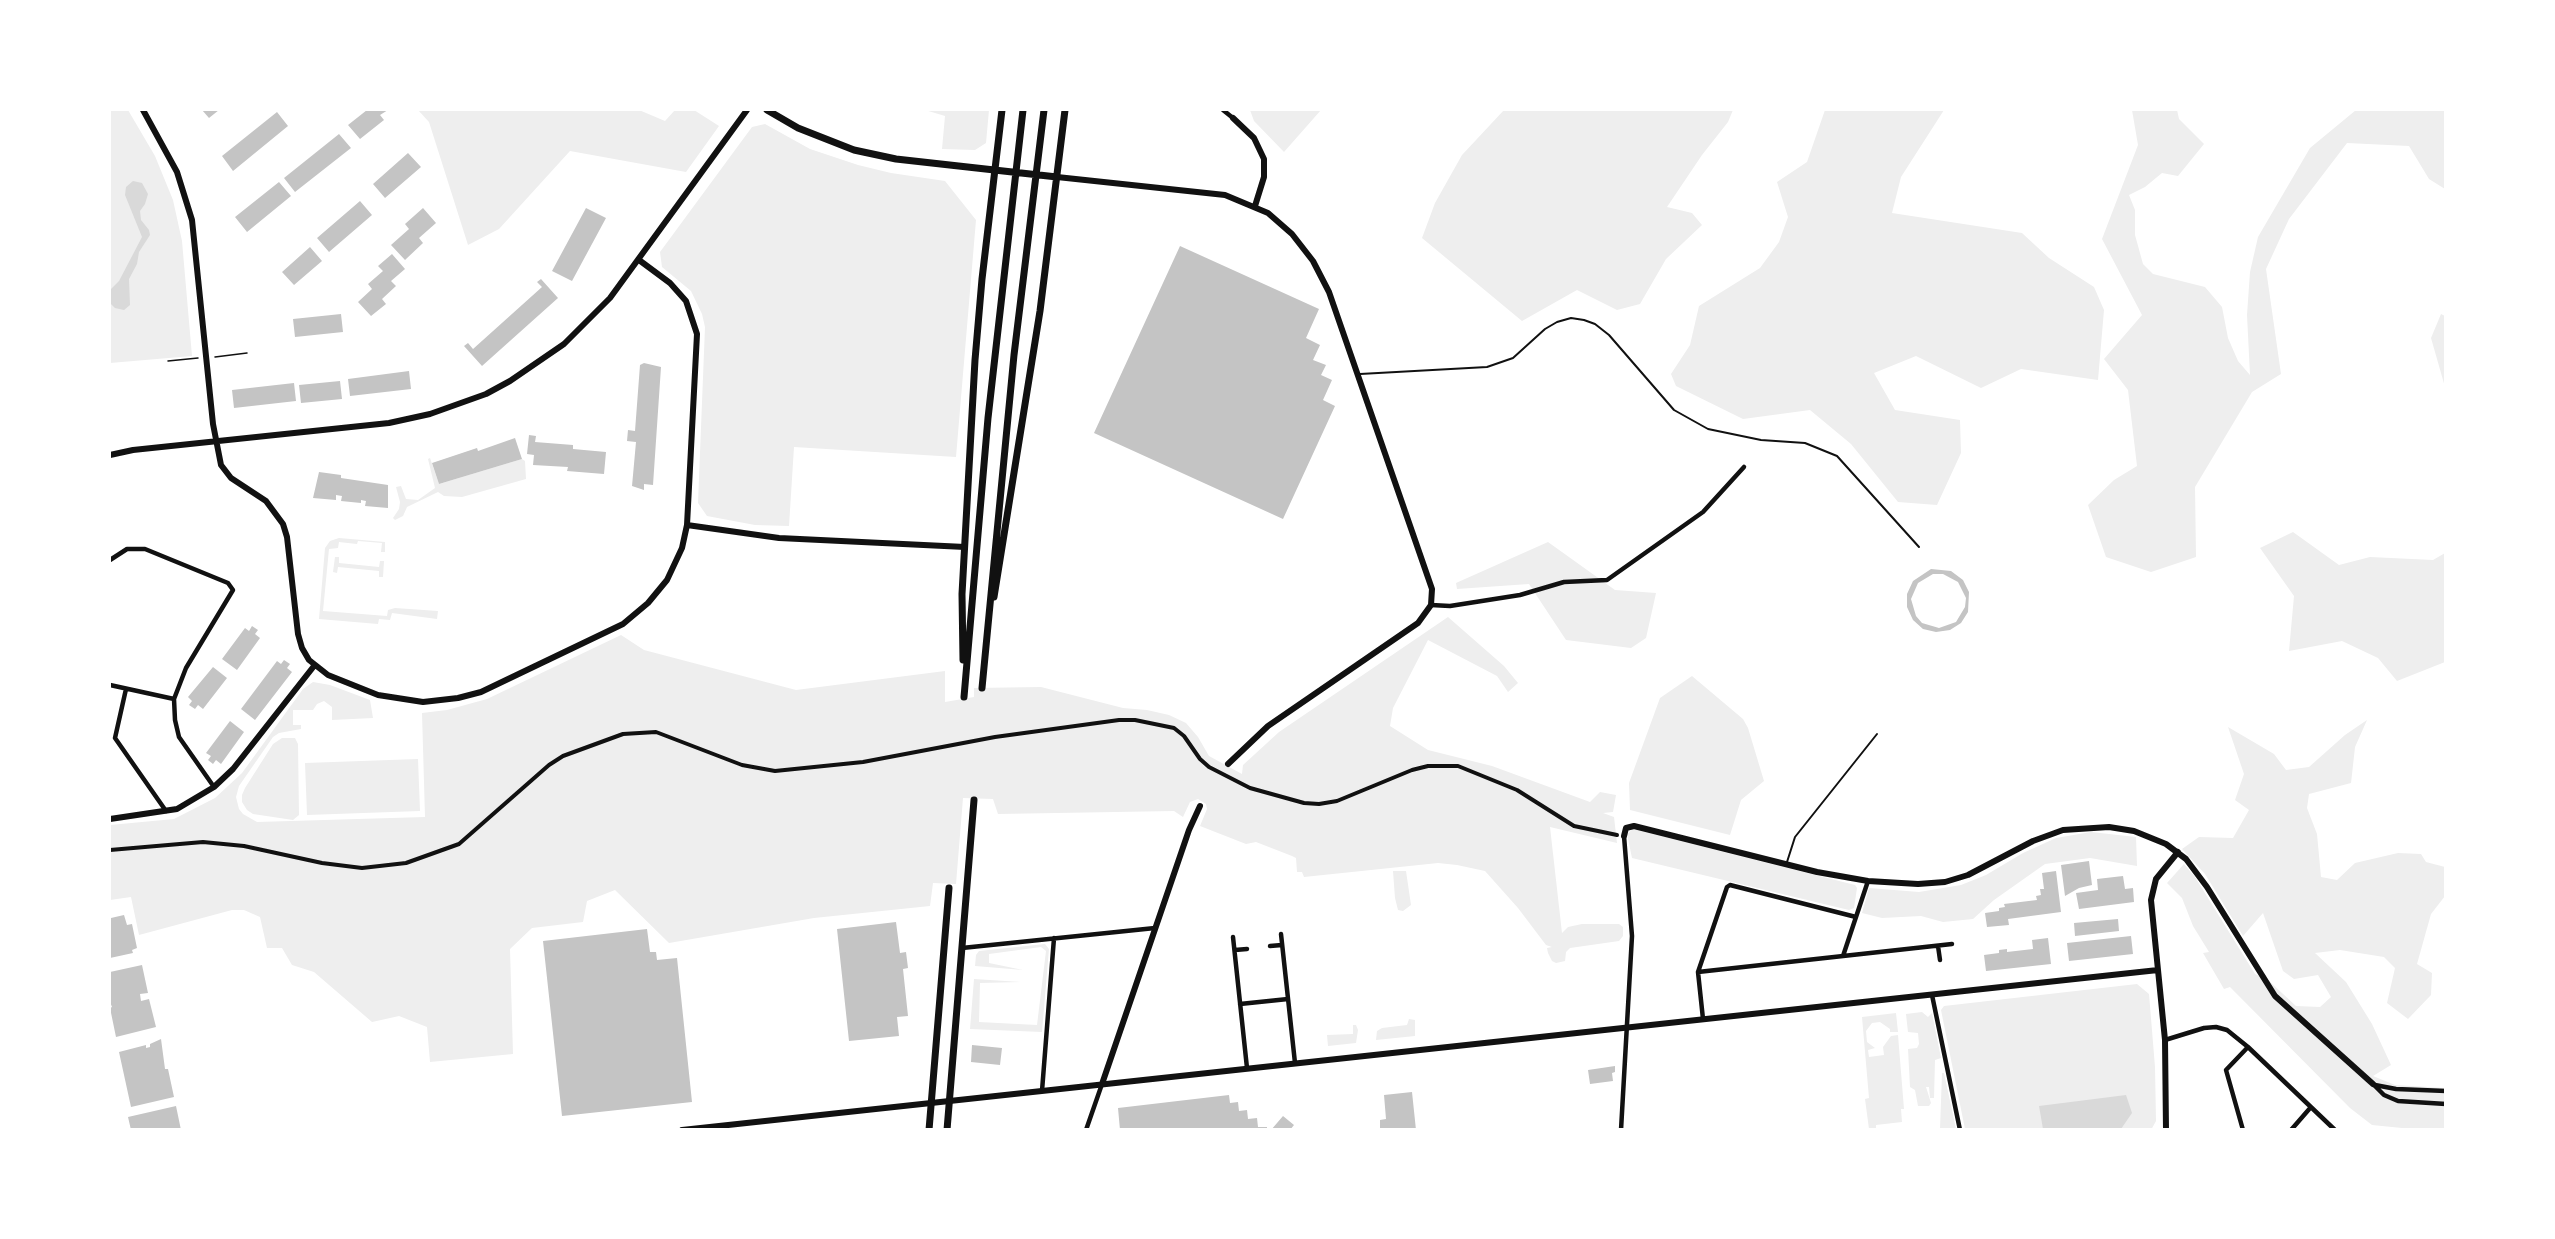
<!DOCTYPE html>
<html>
<head>
<meta charset="utf-8">
<style>
	body { margin:0 }
	#map { position:relative; width:2555px; height:1239px; overflow:hidden; background:#fff; font-family:"Varela Round",sans-serif }
	canvas { display:block }
	.frame { position:absolute; inset:0; border:111px solid #fff; pointer-events:none }
</style>
</head>
<body>
<div id="map">
<canvas width="2555" height="1239"></canvas>
<div class="frame"></div>
</div>
<script>
const ctx = document.querySelector('canvas').getContext('2d');
ctx.lineJoin = 'round';
function paint(path, color) { ctx.fillStyle = color; ctx.fill(path, 'evenodd'); }
const shape = rows => new Path2D(rows.map(r => 'M' + r).join(''));
function stroke(path, color, width, dash) { ctx.strokeStyle = color; ctx.lineWidth = width; ctx.lineCap = dash ? 'butt' : 'round'; ctx.setLineDash(dash || []); ctx.stroke(path); }
paint(shape([
	[110,110,128,110,155,156,173,200,182,241,192,356,110,363],
	[418,110,639,110,665,121,675,110,694,110,719,126,686,172,570,151,499,229,468,245,429,122],
	[925,110,989,110,986,143,975,150,942,149,945,116],
	[1250,110,1321,110,1284,152,1254,121],
	[1504,110,1733,110,1728,122,1702,155,1667,207,1692,213,1702,225,1666,259,1640,304,1617,310,1577,290,1522,321,1422,238,1435,203,1462,155],
	[1825,110,1944,110,1901,177,1892,213,2022,233,2049,258,2094,287,2104,310,2098,380,2021,369,1981,388,1916,356,1874,373,1895,410,1960,420,1961,453,1937,505,1898,502,1851,444,1810,410,1743,419,1676,386,1671,374,1690,345,1699,306,1760,268,1779,242,1788,217,1777,182,1807,162],
	[2132,110,2177,110,2179,119,2204,144,2178,176,2162,173,2145,187,2129,195,2135,210,2135,235,2143,264,2153,274,2205,287,2222,307,2228,338,2238,361,2250,375,2247,315,2250,272,2258,237,2310,148,2356,110,2446,110,2445,189,2429,179,2409,146,2347,143,2289,219,2266,269,2281,374,2252,392,2195,487,2196,557,2151,572,2106,557,2088,505,2114,480,2137,466,2128,390,2104,359,2142,315,2102,239,2138,145],
	[765,124,810,149,858,165,891,173,945,181,976,220,956,457,794,447,789,526,755,525,707,516,698,503,705,327,702,314,691,291,662,267,660,252,752,127],
	[2441,314,2445,316,2445,387,2431,338],
	[430,458,439,484,522,459,525,461,526,479,462,497,444,496,438,492,407,507,403,516,395,520,393,518,399,509,400,502,396,487,401,486,406,499,418,500,435,488,428,459],
	[2293,532,2339,565,2370,557,2433,560,2445,553,2445,662,2397,681,2378,658,2342,641,2289,651,2294,596,2260,548],
	[339,538,385,542,385,552,381,552,382,543,358,541,357,544,339,542,338,548,329,549,323,611,387,616,388,610,395,608,438,611,437,619,392,613,390,620,379,619,378,624,319,619,325,548,330,541],
	[1548,542,1615,590,1656,593,1646,638,1631,648,1566,640,1529,584,1457,589,1456,583],
	[335,557,339,557,339,563,379,567,380,561,384,561,383,577,379,577,379,571,338,567,337,573,333,572],
	[1448,617,1504,666,1518,683,1508,692,1497,676,1428,640,1393,708,1390,726,1428,750,1492,766,1590,802,1600,792,1616,795,1613,812,1603,813,1614,817,1617,843,1550,827,1562,933,1568,927,1582,924,1619,924,1623,927,1623,936,1619,941,1570,948,1566,952,1565,961,1556,963,1552,961,1548,953,1547,948,1552,947,1546,945,1518,908,1485,871,1457,865,1438,863,1304,877,1302,872,1297,872,1296,858,1292,856,1256,842,1246,844,1200,826,1207,809,1206,804,1198,799,1190,802,1183,817,1174,811,998,814,993,799,963,798,956,884,933,883,930,906,814,918,669,943,615,890,587,901,583,922,532,928,510,949,513,1054,430,1062,427,1027,399,1016,372,1022,314,972,292,965,282,948,267,948,260,917,244,910,232,910,139,935,131,897,110,900,110,825,174,819,215,798,242,773,303,689,313,682,330,685,370,700,373,718,332,720,332,707,324,701,317,704,313,710,293,710,293,725,301,725,301,729,279,733,273,737,239,786,236,797,239,809,243,814,257,822,425,817,422,713,447,710,487,699,621,635,644,650,796,690,945,671,945,702,974,697,974,688,1041,687,1123,708,1147,710,1169,715,1186,723,1198,737,1209,756,1242,774,1243,765,1279,732],
	[1692,676,1743,719,1748,728,1764,781,1741,800,1730,835,1630,810,1629,783,1660,698],
	[2367,720,2355,747,2351,783,2309,794,2307,808,2317,834,2321,877,2337,880,2355,863,2398,853,2421,854,2426,862,2445,867,2445,896,2431,914,2417,964,2432,973,2431,995,2408,1019,2387,1003,2395,968,2384,957,2340,950,2315,953,2346,982,2372,1024,2391,1065,2373,1076,2395,1085,2445,1088,2445,1129,2412,1129,2372,1125,2350,1108,2230,987,2224,989,2203,953,2209,952,2193,926,2182,898,2167,883,2184,864,2195,877,2255,974,2268,980,2296,1006,2320,1007,2331,997,2318,975,2294,979,2283,971,2263,913,2243,936,2205,874,2182,849,2199,837,2233,838,2249,810,2235,800,2244,774,2228,727,2274,754,2286,770,2309,767,2345,735],
	[282,738,295,738,298,744,299,815,293,820,253,814,247,810,242,802,242,795,245,788,273,744],
	[418,759,420,811,307,815,305,763],
	[1633,829,1855,885,1857,888,1854,908,1849,910,1632,858,1627,834],
	[2091,832,2136,837,2137,866,2090,858,2045,864,1994,900,1973,919,1943,922,1921,916,1882,918,1862,913,1869,888,1919,892,1961,885,1986,875,2023,853,2056,838],
	[1393,871,1406,871,1411,905,1403,911,1398,910,1395,898],
	[1045,944,1049,949,1042,1032,970,1029,974,979,1021,982,980,983,979,1022,1037,1025,1046,951,1041,947,989,954,989,963,1023,970,975,966,976,955,979,951],
	[2137,984,2149,994,2155,1067,2156,1121,2151,1130,1965,1129,1941,1010,1944,1006],
	[1922,1012,1928,1017,1932,1013,1941,1058,1935,1060,1934,1098,1930,1098,1929,1087,1926,1087,1931,1103,1929,1106,1918,1106,1915,1090,1910,1087,1908,1049,1917,1048,1919,1044,1918,1033,1908,1032,1906,1014],
	[1896,1013,1898,1032,1890,1032,1890,1029,1880,1022,1872,1023,1866,1031,1867,1042,1875,1048,1868,1050,1869,1057,1884,1055,1883,1047,1891,1036,1898,1035,1904,1109,1901,1109,1902,1122,1876,1125,1876,1129,1869,1129,1865,1099,1869,1098,1862,1017],
	[1409,1019,1415,1020,1415,1036,1376,1040,1377,1031,1382,1028,1407,1025],
	[1353,1025,1356,1025,1358,1030,1356,1043,1328,1046,1327,1035,1353,1034],
	[1942,1073,1944,1073,1956,1129,1940,1129]
]), '#eee');
paint(shape([
	[133,181,142,183,148,194,145,204,140,211,141,220,149,230,150,235,139,252,137,264,129,279,130,305,124,310,115,308,110,303,110,290,119,281,142,237,125,195,126,187],
	[2126,1095,2132,1113,2121,1129,2043,1129,2039,1106]
]), '#d9d9d9');
paint(shape([
	[202,110,219,110,209,118],
	[367,110,388,110,380,115,384,120,360,139,348,125],
	[277,112,288,126,233,171,222,156],
	[339,134,351,148,295,192,284,178],
	[408,153,421,167,385,198,373,184],
	[279,182,291,196,247,232,235,217],
	[360,201,372,215,329,252,317,238],
	[423,208,436,223,419,238,423,243,405,260,391,245,409,229,405,224],
	[586,208,606,218,572,281,552,271],
	[1180,246,1319,309,1306,338,1320,345,1313,360,1326,365,1321,375,1332,380,1323,400,1335,406,1283,519,1094,433],
	[310,247,322,261,294,285,282,272],
	[392,254,405,269,391,281,396,286,382,299,386,304,371,316,358,302,372,289,368,284,383,271,378,266],
	[541,279,558,298,482,366,464,346,468,343,473,349,542,287,537,282],
	[341,314,343,332,295,337,293,319],
	[644,363,661,367,653,485,644,484,644,490,632,486,636,442,627,441,628,430,635,431,640,365],
	[409,371,411,389,350,396,348,379],
	[340,381,342,399,301,403,299,385],
	[294,383,296,401,234,408,232,390],
	[529,435,536,436,535,442,573,445,573,449,606,452,604,474,567,471,568,467,533,465,534,455,527,454],
	[515,438,522,459,439,484,432,463,477,448,478,451],
	[319,472,341,475,341,478,388,485,388,508,365,506,366,501,361,500,361,503,341,501,342,496,336,495,336,500,313,498],
	[1931,569,1951,571,1963,580,1969,592,1968,612,1961,623,1950,630,1936,632,1923,629,1913,620,1907,607,1907,594,1913,581],
	[1933,574,1943,574,1958,582,1966,598,1965,607,1956,622,1939,628,1922,623,1916,616,1911,599,1918,583],
	[252,626,258,630,255,634,260,638,237,670,222,659,245,628,249,631],
	[284,660,290,664,287,668,292,672,255,720,241,709,277,661,281,664],
	[213,667,227,678,203,709,198,705,195,709,189,705,192,701,188,697],
	[230,721,244,732,221,764,216,760,213,764,208,760,211,756,206,753],
	[2089,861,2092,885,2079,888,2065,896,2061,865],
	[2056,871,2061,912,2008,919,2009,925,1987,927,1985,913,1999,911,1999,908,2005,907,2004,904,2037,900,2036,896,2041,895,2040,889,2044,889,2042,873],
	[2123,876,2125,889,2133,888,2134,902,2079,909,2076,893,2098,890,2097,879],
	[110,913,111,918,124,915,127,925,132,924,137,948,132,950,133,953,110,958],
	[2118,919,2119,931,2075,936,2074,923],
	[896,922,900,953,906,952,908,968,903,969,908,1016,897,1017,899,1036,849,1041,837,929],
	[647,929,650,952,656,952,657,960,677,958,692,1102,562,1116,543,941],
	[2131,936,2133,954,2069,961,2067,943],
	[2048,938,2051,964,1986,971,1984,955,1999,953,1999,950,2007,949,2007,952,2033,949,2032,940],
	[142,965,148,993,140,994,141,1001,149,999,156,1027,116,1037,110,1008,112,1007,110,1002,110,972],
	[161,1039,165,1069,168,1069,174,1097,131,1107,119,1052,146,1045,146,1048,150,1047,150,1044],
	[972,1045,1002,1048,1000,1065,971,1062],
	[1615,1066,1615,1072,1612,1073,1613,1081,1590,1084,1588,1070],
	[1412,1092,1416,1130,1380,1130,1380,1120,1386,1119,1384,1095],
	[1229,1095,1230,1103,1238,1102,1239,1111,1247,1110,1248,1119,1257,1118,1258,1127,1267,1127,1267,1130,1120,1130,1118,1108],
	[176,1106,181,1130,131,1130,128,1117],
	[1283,1116,1294,1125,1290,1130,1271,1130]
]), '#c4c4c4');
stroke(shape([
	[215,357,247,353],
	[168,361,198,358]
]), '#111', 1.5);
stroke(shape([
	[1360,374,1487,367,1513,358,1545,329,1557,322,1571,318,1584,320,1595,324,1609,335,1674,410,1708,429,1761,440,1805,443,1837,456,1919,547],
	[1787,862,1795,837,1877,734]
]), '#111', 2);
stroke(shape([
	[110,850,203,842,244,846,322,863,362,868,406,863,459,844,549,765,563,756,623,734,656,732,742,765,775,771,863,762,995,737,1119,720,1135,720,1174,728,1184,736,1200,759,1209,767,1250,788,1304,803,1319,804,1337,801,1412,770,1428,766,1458,766,1517,790,1574,826,1617,835]
]), '#111', 4);
stroke(shape([
	[1223,110,1233,118],
	[110,560,127,549,145,549,228,583,233,590,186,668,174,699,175,720,179,737,214,787],
	[1431,605,1450,606,1520,595,1564,582,1607,580,1703,512,1744,467],
	[110,685,174,699],
	[126,689,115,738,166,811],
	[1281,934,1295,1063],
	[1233,937,1247,1068],
	[1270,946,1282,945],
	[1938,946,1940,960],
	[962,948,1155,928],
	[1235,950,1247,949],
	[1843,956,1868,881],
	[1698,972,1952,944],
	[1932,995,1960,1130],
	[1240,1004,1288,999],
	[1703,1019,1698,972,1727,887,1730,885,1856,917],
	[2165,1040,2204,1028,2216,1027,2227,1030,2248,1047,2335,1130],
	[2373,1084,2384,1095,2398,1101,2446,1104],
	[2375,1085,2396,1089,2446,1091],
	[1042,1091,1054,938],
	[1086,1130,1102,1084],
	[1621,1130,1632,936,1624,836],
	[2243,1130,2226,1070,2248,1047],
	[2291,1130,2311,1107]
]), '#111', 4.5);
stroke(shape([
	[143,110,177,172,192,220,213,424,221,465,231,478,266,501,283,524,287,537,298,634,302,648,309,660,328,675,378,695,423,702,458,698,481,692,623,624,648,603,667,580,682,548,687,525,697,334,686,301,670,283,639,260],
	[1233,118,1254,138,1264,159,1264,177,1255,206],
	[1057,177,1225,195,1268,213,1292,234,1313,261,1329,292,1432,589,1431,605,1418,623,1268,726,1228,764],
	[110,455,133,450,389,423,430,414,486,394,510,381,564,344,610,298,747,110],
	[687,525,779,538,965,547],
	[110,819,177,809,214,787,233,769,314,666],
	[1624,836,1626,828,1634,826,1817,872,1868,881,1918,884,1945,882,1968,875,2033,841,2063,830,2109,827,2134,831,2166,844,2186,859,2207,887,2275,996,2373,1084],
	[1102,1084,1189,830,1200,806],
	[682,1130,2158,970],
	[2166,1130,2165,1040,2151,900,2156,879,2178,852]
]), '#111', 6);
stroke(shape([
	[767,110,798,128,854,150,896,159,1057,177],
	[994,597,1040,311,1065,110],
	[963,660,962,594,975,360,982,279,1002,110],
	[982,688,1014,355,1044,110],
	[964,697,988,418,1023,110],
	[929,1130,949,888],
	[947,1130,974,800]
]), '#111', 7);
</script>
</body>
</html>
